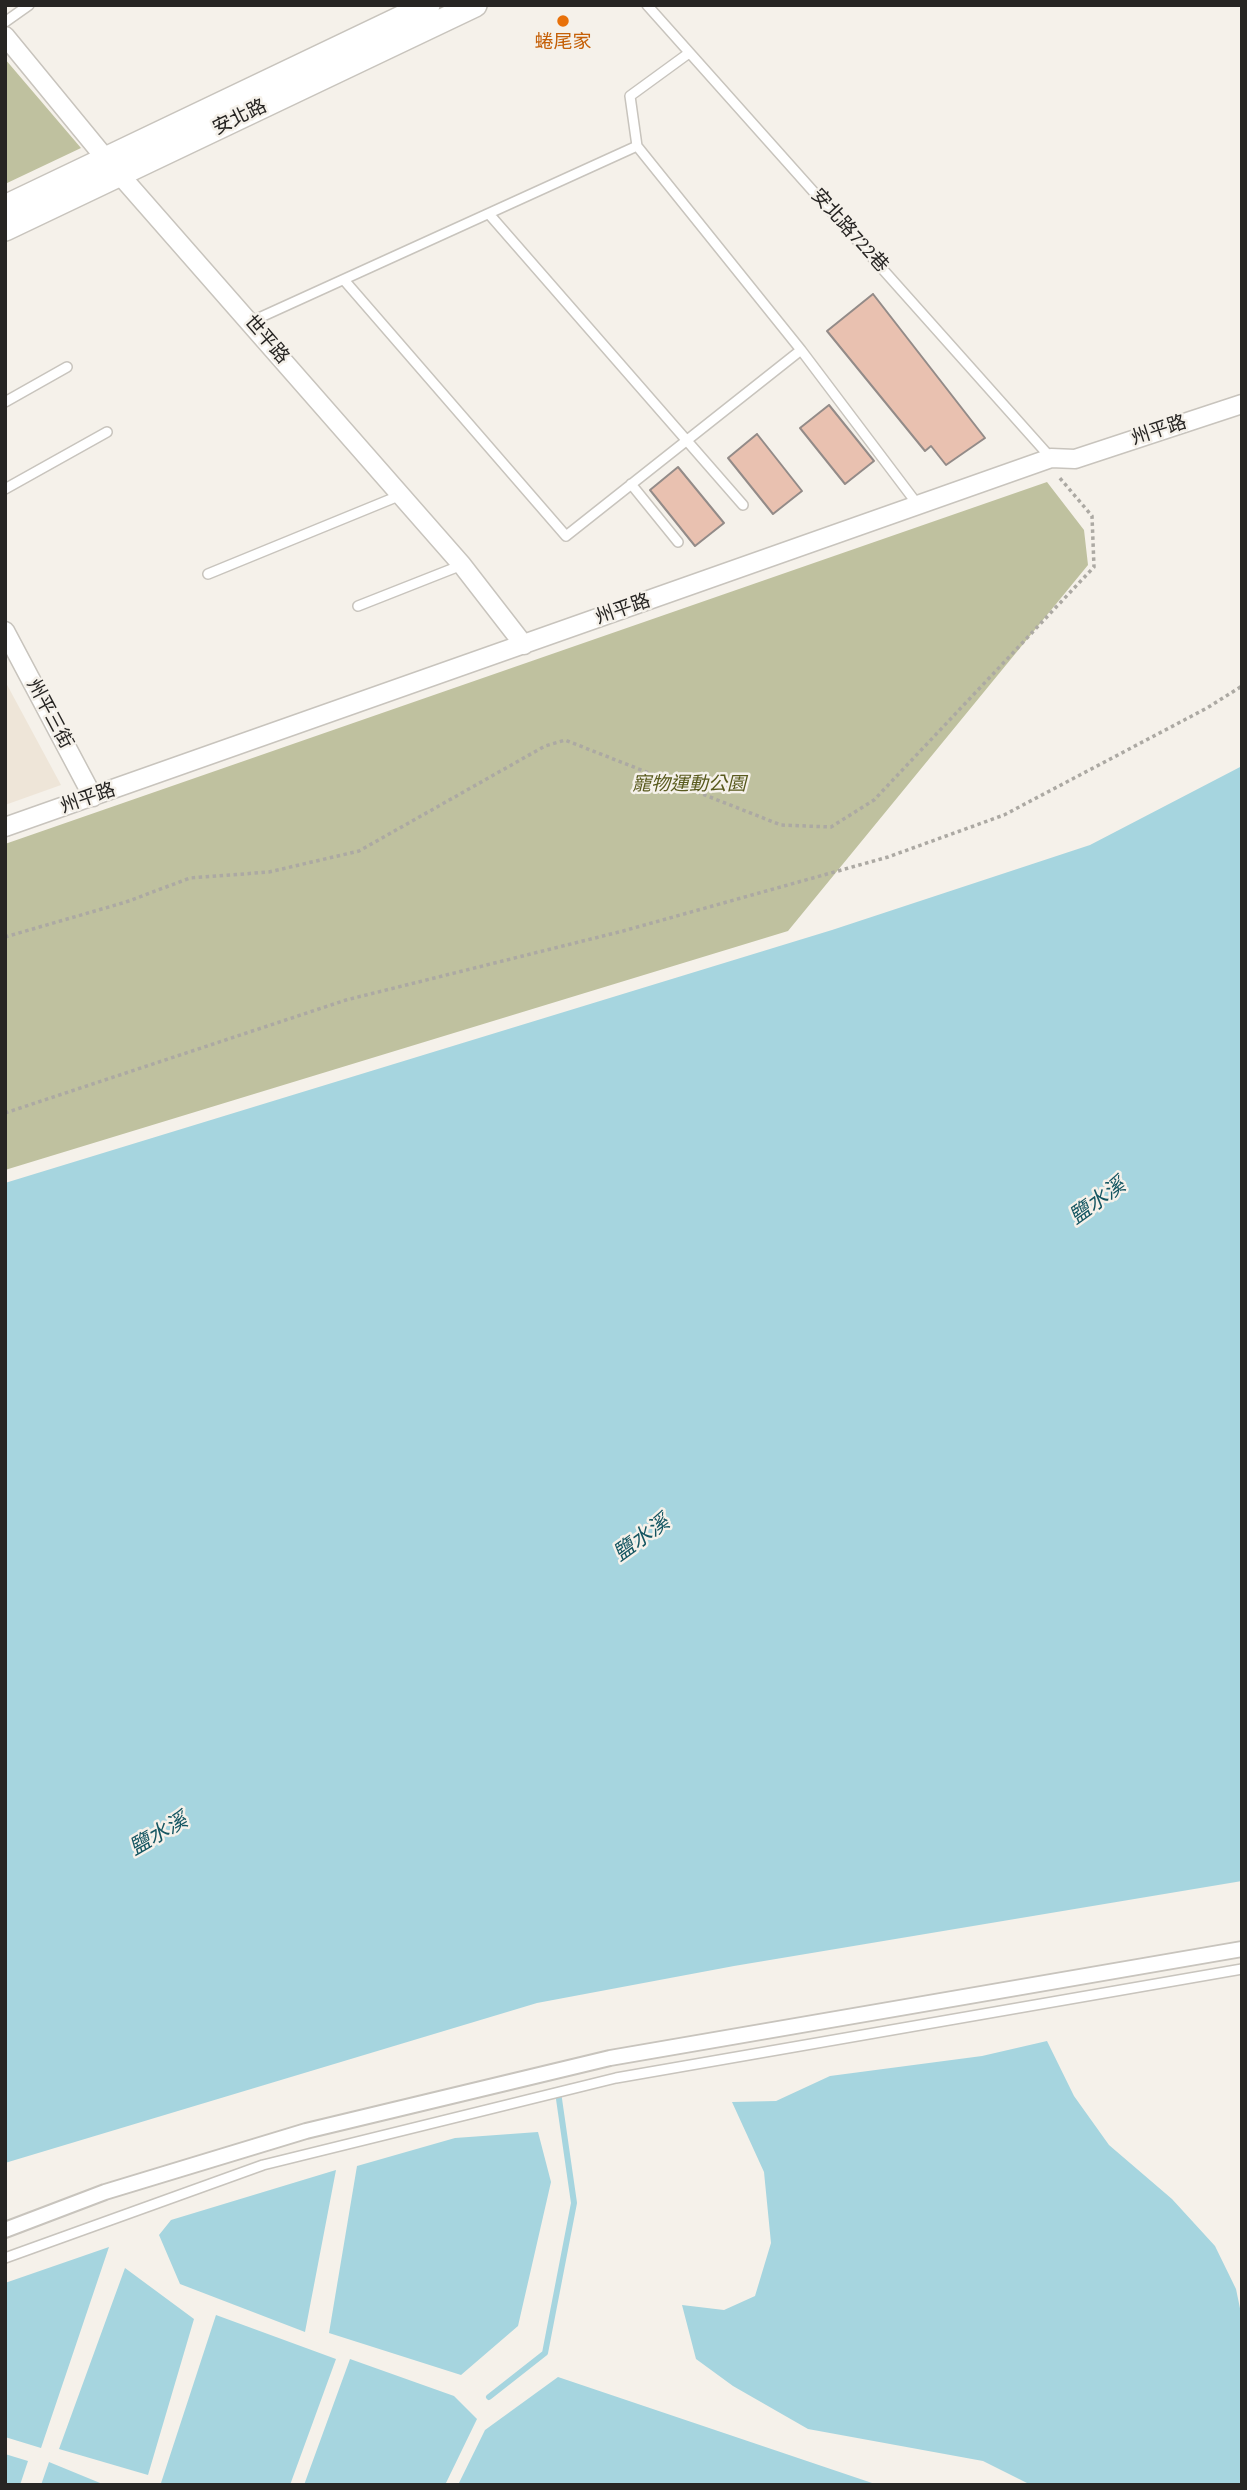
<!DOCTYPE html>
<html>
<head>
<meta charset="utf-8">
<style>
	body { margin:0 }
	#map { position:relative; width:1247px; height:2490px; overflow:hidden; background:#f5f1ea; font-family:"Source Serif 4",serif }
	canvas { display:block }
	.frame { position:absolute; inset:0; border:7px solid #272523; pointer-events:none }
</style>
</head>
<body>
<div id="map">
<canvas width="1247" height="2490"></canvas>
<div class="frame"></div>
</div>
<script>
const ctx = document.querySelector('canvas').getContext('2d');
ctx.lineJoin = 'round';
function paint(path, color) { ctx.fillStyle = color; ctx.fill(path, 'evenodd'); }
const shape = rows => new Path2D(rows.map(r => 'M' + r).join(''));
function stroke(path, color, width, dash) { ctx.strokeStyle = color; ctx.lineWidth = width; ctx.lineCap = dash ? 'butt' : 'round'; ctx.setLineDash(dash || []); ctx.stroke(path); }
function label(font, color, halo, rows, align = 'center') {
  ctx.font = font + ' "Source Serif 4","Noto Sans TC",serif'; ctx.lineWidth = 5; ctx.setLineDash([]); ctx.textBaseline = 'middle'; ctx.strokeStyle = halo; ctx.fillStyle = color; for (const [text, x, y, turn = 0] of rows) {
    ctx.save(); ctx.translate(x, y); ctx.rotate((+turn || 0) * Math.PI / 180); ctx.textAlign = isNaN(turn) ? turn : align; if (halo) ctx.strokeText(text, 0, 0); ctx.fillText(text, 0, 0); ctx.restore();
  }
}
paint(shape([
	[5,681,61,785,5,805]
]), '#eee5d8');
paint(shape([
	[5,59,81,148,5,184],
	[1047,482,1084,530,1088,565,788,931,5,1170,5,844]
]), '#bfc19f');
paint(shape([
	[1242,766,1242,1881,734,1966,537,2003,5,2163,5,1183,832,930,1090,845],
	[1047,2041,1074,2096,1109,2145,1172,2199,1215,2246,1236,2289,1242,2318,1242,2485,1031,2485,983,2461,808,2429,733,2386,696,2359,682,2305,724,2310,755,2296,771,2243,764,2172,732,2102,776,2101,830,2076,982,2056],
	[538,2132,551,2182,518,2326,461,2375,329,2333,357,2166,455,2138],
	[336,2170,305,2332,180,2284,159,2235,171,2220],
	[109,2247,41,2448,5,2437,5,2283],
	[125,2268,194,2319,148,2475,59,2449],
	[216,2315,336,2359,290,2485,161,2483],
	[350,2359,454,2396,477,2419,445,2485,304,2485],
	[558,2377,878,2485,458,2485,485,2430],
	[5,2454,28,2461,20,2485,5,2485],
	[49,2462,105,2485,41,2485]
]), '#a6d5df');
stroke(shape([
	[489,2397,545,2353,574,2203,558,2092]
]), '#a6d5df', 6);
const building = shape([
	[873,294,985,438,946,465,931,446,925,451,827,331,873,294],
	[829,405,874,461,845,484,800,428,829,405],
	[757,434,802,491,773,514,728,458,757,434],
	[678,467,724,523,695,546,650,490,678,467]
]);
paint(building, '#e9c1b0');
stroke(building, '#938b88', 2);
const service = shape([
	[647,5,1051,458],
	[5,22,29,5],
	[689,53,630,96,637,146,801,350,918,505],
	[489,214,743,505],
	[344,280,566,536,801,350],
	[250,322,637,146],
	[5,402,67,367],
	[631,484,678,542],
	[5,489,107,432],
	[208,574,401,495],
	[358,606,462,565],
	[5,2258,263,2165,616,2078,1242,1969]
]);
const pedestrian = shape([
	[5,2230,105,2192,306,2131,610,2058,1242,1949]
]);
const minor = shape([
	[5,36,106,159,462,565,524,645],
	[5,631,93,797],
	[5,827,1051,458,1075,459,1242,404]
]);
const tertiary = shape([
	[5,207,428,5],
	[5,229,475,5]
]);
stroke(service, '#c8c4bd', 12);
stroke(pedestrian, '#c8c4bd', 18);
stroke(minor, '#c8c4bd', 21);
stroke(tertiary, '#c8c4bd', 26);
stroke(shape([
	[5,937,126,902,190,878,269,872,359,851,545,746,565,740,781,825,831,827,874,800,1094,567,1092,516,1059,477],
	[5,1113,346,1000,623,931,888,857,1004,815,1207,708,1242,686]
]), '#aca9a3', 3.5, [3.5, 3.5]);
stroke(service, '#fff', 9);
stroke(pedestrian, '#fff', 14);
stroke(minor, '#fff', 18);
stroke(tertiary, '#fff', 23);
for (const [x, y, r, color] of [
	[563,21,7,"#e8710a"]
]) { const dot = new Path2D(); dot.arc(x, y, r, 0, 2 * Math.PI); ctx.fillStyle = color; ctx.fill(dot); stroke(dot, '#f5f1ea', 2.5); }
label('19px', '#c56008', '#f5f1ea', [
	["蜷尾家",563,43]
]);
label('19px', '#272523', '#f5f1ea', [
	["安北路",240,118,-26],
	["安北路722巷",849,231,48],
	["世平路",266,340,49],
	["州平路",1159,431,-18],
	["州平路",623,610,-19],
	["州平三街",49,714,62],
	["州平路",88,799,-19]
]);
label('italic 19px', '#595a1e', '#f5f1ea', [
	["寵物運動公園",689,785]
]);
label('italic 21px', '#145561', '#f5f1ea', [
	["鹽水溪",1098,1202,-36],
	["鹽水溪",642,1539,-36],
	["鹽水溪",159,1835,-30]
]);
</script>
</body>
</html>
